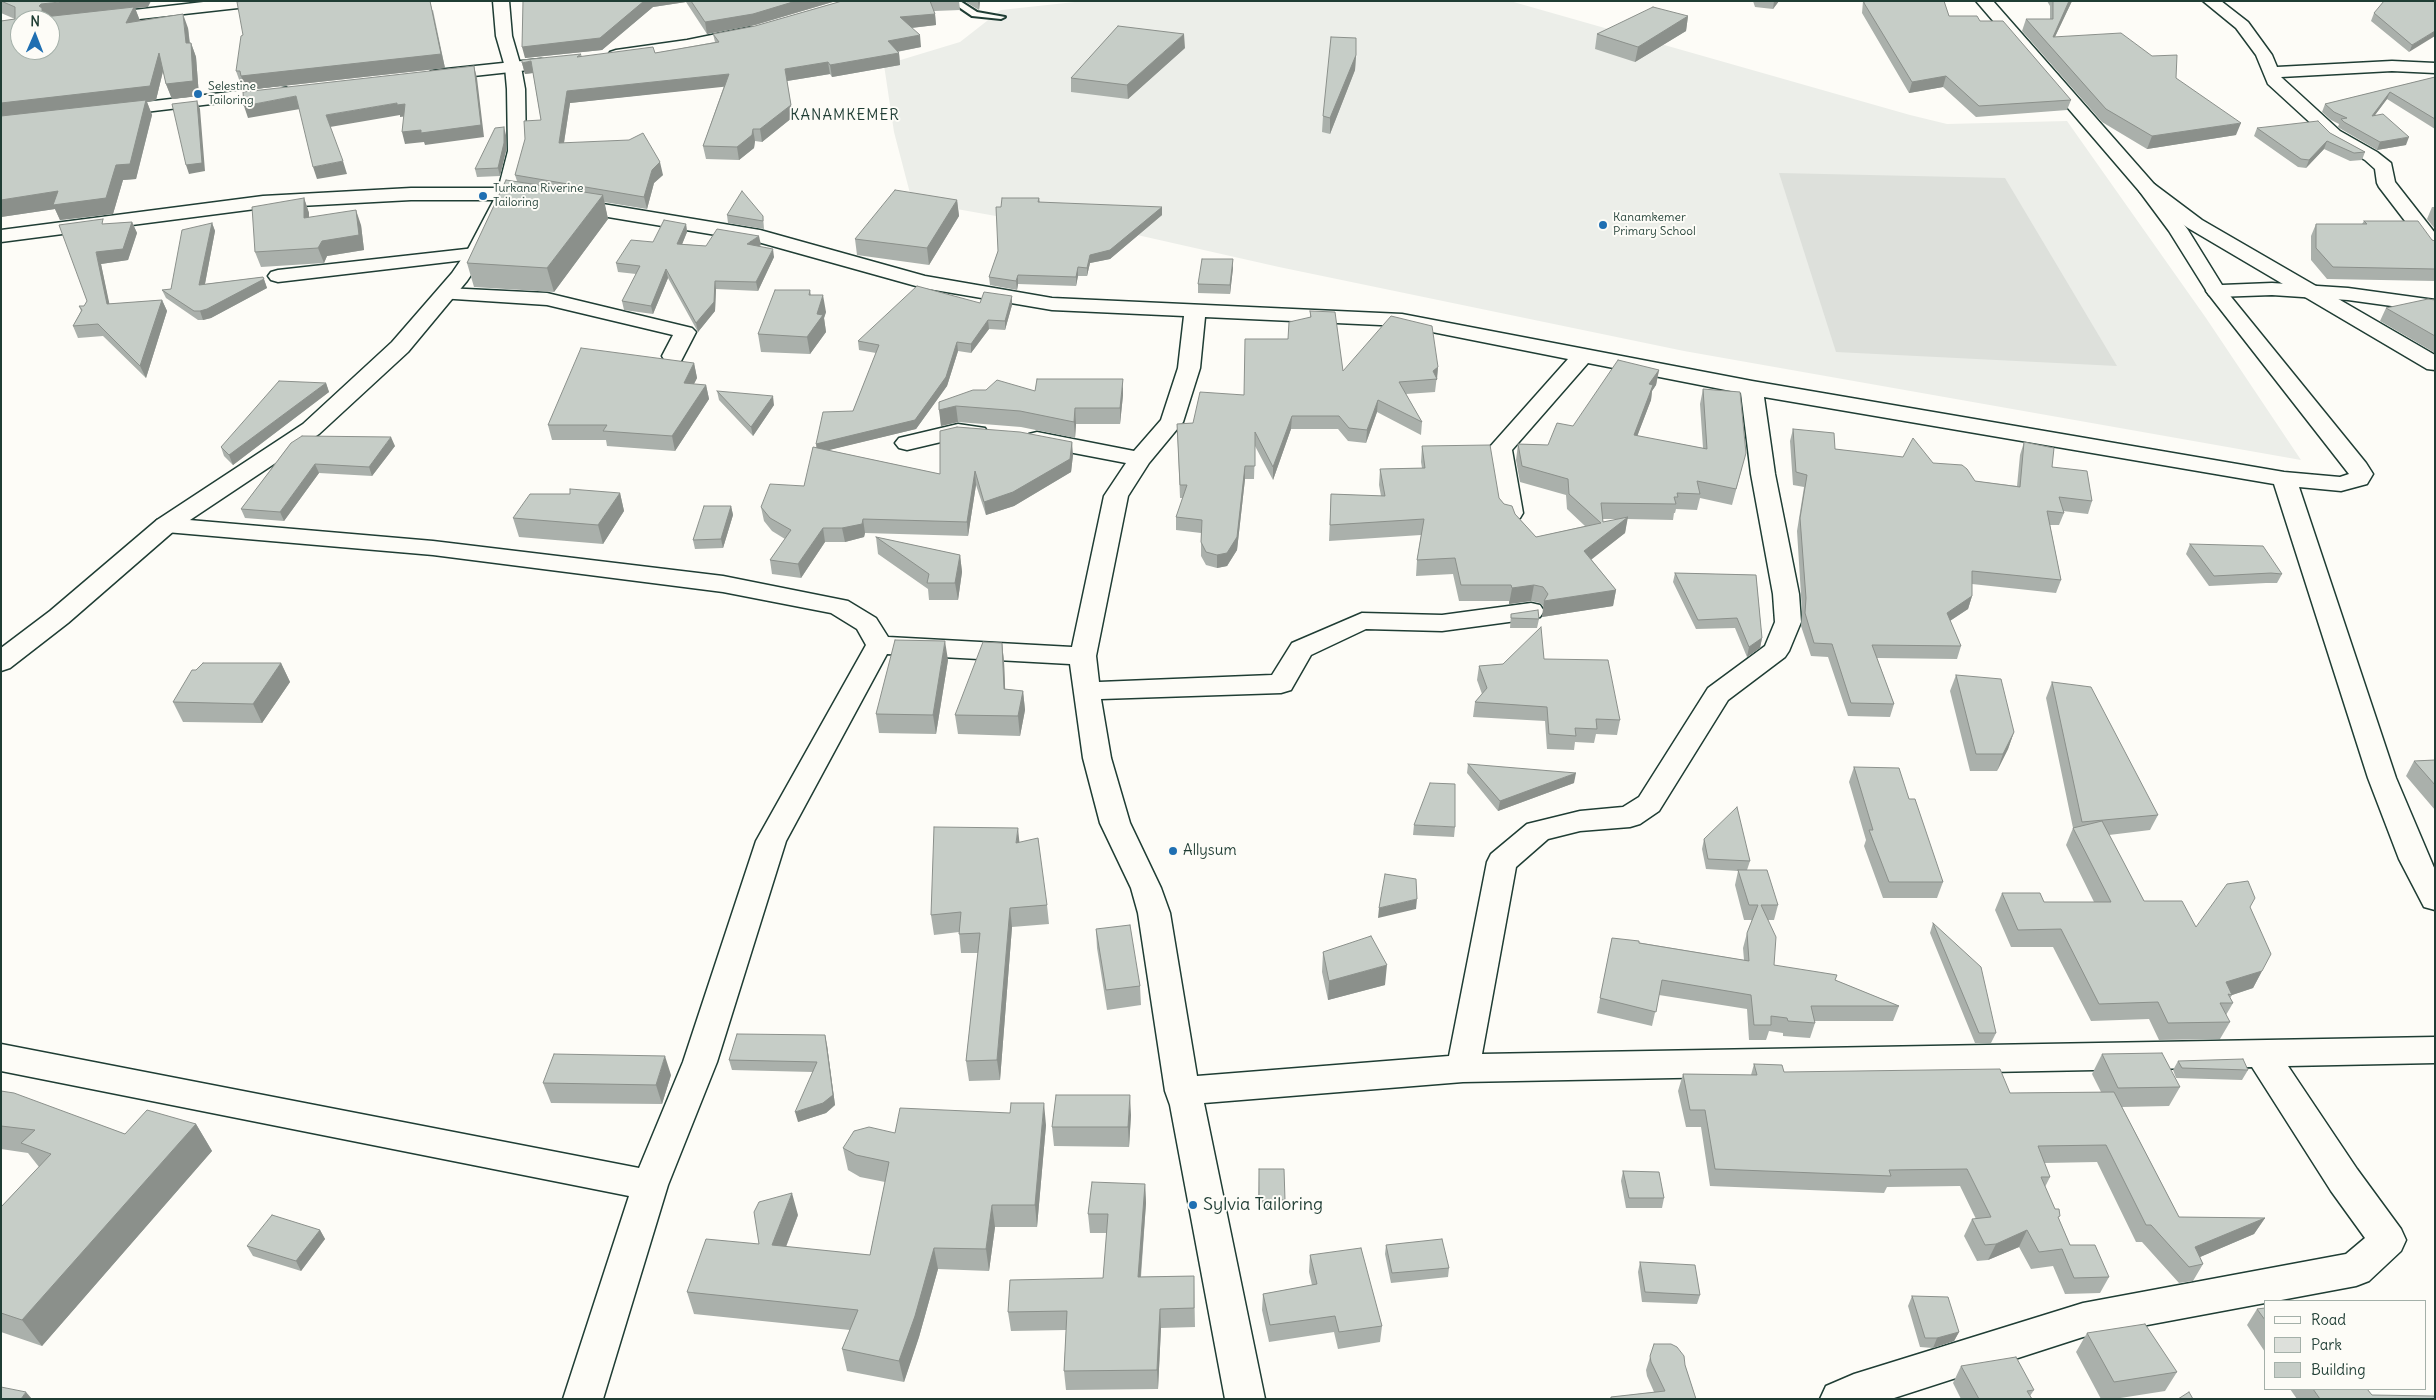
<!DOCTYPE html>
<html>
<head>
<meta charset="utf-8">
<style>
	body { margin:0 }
	#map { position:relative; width:2436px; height:1400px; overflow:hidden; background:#fdfcf7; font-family:Delius,sans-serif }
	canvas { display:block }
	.frame { position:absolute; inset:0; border:2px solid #1f3d34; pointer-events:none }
	.legend { position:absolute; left:2264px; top:1300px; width:162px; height:90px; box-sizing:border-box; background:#fdfcf7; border:1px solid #a4b0a9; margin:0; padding:6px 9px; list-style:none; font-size:15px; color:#1f3d34 }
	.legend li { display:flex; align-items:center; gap:10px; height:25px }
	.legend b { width:25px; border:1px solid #a4b0a9 }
	.north { position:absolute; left:10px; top:10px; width:50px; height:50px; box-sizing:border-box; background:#fdfcf7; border:1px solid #a4b0a9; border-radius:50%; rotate:1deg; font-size:14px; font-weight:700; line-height:20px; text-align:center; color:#1f3d34 }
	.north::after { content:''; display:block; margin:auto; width:18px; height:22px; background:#1f6fb2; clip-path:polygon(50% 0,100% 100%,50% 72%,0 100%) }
</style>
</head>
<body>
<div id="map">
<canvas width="2436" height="1400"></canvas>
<div class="frame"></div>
<ul class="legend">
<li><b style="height:6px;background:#fdfcf7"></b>Road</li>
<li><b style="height:14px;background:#dde0db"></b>Park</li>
<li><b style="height:14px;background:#c6cdc7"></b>Building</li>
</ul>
<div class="north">N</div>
</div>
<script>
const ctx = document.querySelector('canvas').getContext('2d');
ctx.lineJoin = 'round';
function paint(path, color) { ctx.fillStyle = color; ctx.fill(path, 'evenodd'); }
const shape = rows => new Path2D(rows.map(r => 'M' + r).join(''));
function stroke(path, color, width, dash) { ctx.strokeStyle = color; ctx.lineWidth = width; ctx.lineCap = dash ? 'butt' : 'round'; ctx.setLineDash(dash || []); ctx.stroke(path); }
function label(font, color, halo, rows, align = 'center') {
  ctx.font = font + ' Delius,sans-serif'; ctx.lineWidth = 4; ctx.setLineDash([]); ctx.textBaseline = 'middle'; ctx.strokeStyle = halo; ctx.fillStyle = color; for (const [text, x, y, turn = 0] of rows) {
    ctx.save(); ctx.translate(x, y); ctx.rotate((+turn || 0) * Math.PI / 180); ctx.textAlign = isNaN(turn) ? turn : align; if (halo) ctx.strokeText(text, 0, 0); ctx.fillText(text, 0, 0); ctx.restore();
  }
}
paint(shape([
	[1084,1,1510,1,1910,115,1947,124,2067,121,2206,318,2301,460,1684,351,1279,267,1124,232,1007,218,912,201,894,132,884,65,960,42,1001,10]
]), '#eceee9');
paint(shape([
	[1779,173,2005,178,2117,366,1836,352]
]), '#dde0db');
const service = shape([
	[950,1,960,1,977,12,1005,17,1001,19,972,16,950,1]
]);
const minor = shape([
	[2203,1,2221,1,2248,22,2272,55,2277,67,2392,61,2435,63,2435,73,2392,71,2281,77,2340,131,2377,152,2391,163,2395,182,2435,233,2435,253,2428,251,2379,187,2377,183,2375,169,2365,160,2328,139,2268,84,2256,55,2236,28,2203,1],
	[751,27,757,29,759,32,757,35,687,50,616,60,610,58,608,55,610,52,616,50,687,40,751,27],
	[541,59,547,60,549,64,547,68,437,80,431,79,429,75,431,71,437,70,541,59],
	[280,86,286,87,289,91,286,95,112,116,106,115,103,111,106,107,112,106,280,86],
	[2147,182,2154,184,2202,220,2435,355,2435,370,2427,369,2188,228,2140,192,2138,188,2140,184,2147,182],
	[411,188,506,188,760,230,925,276,1052,298,1402,314,1752,381,2284,472,2340,477,2349,474,2206,291,2209,287,2216,285,2223,287,2366,463,2373,474,2367,484,2341,491,2299,487,2396,778,2435,870,2435,910,2424,907,2399,859,2368,778,2274,484,1764,397,1775,474,1799,594,1801,622,1789,651,1785,657,1728,700,1659,811,1640,824,1630,827,1580,831,1548,839,1516,867,1482,1054,2435,1037,2435,1063,2288,1066,2357,1169,2401,1229,2406,1240,2401,1251,2369,1281,2356,1286,2083,1337,1891,1399,1820,1399,1826,1386,1854,1374,2083,1303,2346,1254,2365,1238,2331,1191,2252,1067,1463,1082,1204,1103,1265,1399,1225,1399,1170,1105,1165,1091,1138,913,1131,888,1100,823,1083,758,1070,664,887,654,786,841,717,1062,668,1185,603,1399,563,1399,629,1196,1,1071,1,1044,639,1168,683,1062,756,841,866,645,857,629,831,613,723,592,433,555,166,532,157,530,154,525,157,520,166,518,433,541,723,576,848,601,876,618,888,637,1072,647,1104,496,1126,463,1037,446,1029,444,1025,439,1029,434,1037,432,1134,451,1161,420,1178,368,1184,316,1052,310,923,288,758,242,506,200,411,200,263,208,1,242,1,230,263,196,411,188],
	[1205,317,1402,326,1568,359,1488,449,1499,513,1502,518,1511,520,1520,518,1523,513,1512,450,1588,363,1741,393,1751,474,1773,594,1775,622,1765,646,1708,688,1639,797,1623,807,1580,811,1527,824,1491,854,1487,862,1449,1056,1197,1076,1170,913,1161,888,1130,823,1111,758,1101,699,1281,693,1291,690,1311,655,1366,629,1442,631,1531,619,1540,617,1544,611,1540,605,1531,603,1442,615,1362,613,1292,643,1272,675,1099,682,1096,656,1128,496,1149,463,1183,422,1200,368,1205,317],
	[475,248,482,250,485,254,482,258,278,282,271,280,268,276,271,272,278,270,475,248],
	[446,288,547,293,692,328,696,332,681,361,673,362,665,361,662,356,673,335,547,305,439,298,436,294,439,290,446,288],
	[958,424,985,428,988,433,985,438,977,440,958,438,907,450,899,448,895,443,899,438,958,424]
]);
const tertiary = shape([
	[212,1,264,1,256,6,50,29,50,20,47,20,212,1],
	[493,1,509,1,512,36,521,67,525,89,526,151,515,194,487,251,467,281,408,352,319,434,175,530,68,623,10,668,1,671,1,648,50,611,157,520,303,424,392,342,452,273,467,251,497,194,508,151,507,89,505,67,496,36,493,1],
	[1976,1,1993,1,2154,184,2188,230,2222,285,2272,283,2348,288,2435,300,2435,312,2348,300,2272,295,2216,297,2209,295,2169,231,2140,192,1976,1]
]);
stroke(service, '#1f3d34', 4);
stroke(minor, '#1f3d34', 3);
stroke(tertiary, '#1f3d34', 3);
paint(service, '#fdfcf7');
paint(minor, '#fdfcf7');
paint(tertiary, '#fdfcf7');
paint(shape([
	[1,1,148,7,135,8,140,21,188,28,190,43,191,43,196,57,199,96,172,99,166,84,163,71,156,100,147,102,152,115,136,179,123,180,113,214,60,220,55,209,1,217,1,21,15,19,1,13],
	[523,1,836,1,755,25,707,34,686,2,653,7,602,50,525,58],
	[842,1,959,1,960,10,934,11,935,14,936,25,912,28,921,47,897,52,899,53,900,65,832,77,830,74,787,81,793,117,762,142,755,141,754,148,739,160,706,159,703,146,724,86,570,103,564,143,663,175,654,183,647,209,604,202,608,219,554,292,474,287,467,263,517,181,515,175,541,120,533,73,525,74,522,63,581,54,582,57,655,53,715,42,713,34,755,26],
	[964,1,980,1,979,10],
	[1753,1,1779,1,1773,9,1755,7],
	[1863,1,1944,1,1949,16,1980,21,2071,100,2067,110,1976,117,1943,87,1909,93,1862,13],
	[2047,1,2072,1,2055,37,2176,78,2236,135,2147,149,2102,122,2022,31,2026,19,2050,19,2050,6],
	[2435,1,2409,52,2371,21,2374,13],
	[433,10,445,68,246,90,244,85,241,85,236,71],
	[1688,16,1686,31,1635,62,1595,49,1597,34],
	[1185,48,1128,99,1071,92,1071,78],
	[1356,55,1355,70,1330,134,1322,132,1323,116],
	[2435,77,2435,129,2387,99,2375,115,2406,145,2377,150,2341,129,2338,127,2339,124,2331,120,2322,112,2325,104],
	[2257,128,2330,133,2365,152,2362,160,2350,161,2324,149,2306,168,2298,167,2254,136],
	[506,135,506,151,500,176,477,177,475,169],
	[304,198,309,213,309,217,361,225,364,250,327,256,324,263,261,267,255,252],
	[1039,198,1040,202,1162,215,1110,259,1090,263,1087,276,1078,276,1076,286,1018,284,1017,290,990,285,989,277,998,251,1001,207],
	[957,200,959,216,929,265,857,255,855,239],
	[2432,207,2435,207,2435,229,2427,219],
	[727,215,763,216,764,229,728,223],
	[2364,221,2435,241,2435,281,2327,279,2311,260,2311,236,2316,224,2362,224],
	[132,222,137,233,128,260,101,264,109,304,162,300,167,311,146,378,103,336,78,338,73,326,81,311,79,306,84,306,87,301,106,224],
	[212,223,215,231,205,284,263,277,267,288,211,318,203,320,198,320,166,298,162,290,171,289],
	[686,224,687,232,682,244,706,246,761,245,759,246,774,257,758,291,716,289,715,311,698,332,668,278,653,314,624,310,622,301,636,274,618,272,616,263],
	[1233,268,1230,294,1198,293,1198,284],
	[810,290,811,295,826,312,824,318,826,332,810,354,761,352,758,334],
	[2435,300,2435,353,2380,321,2386,308],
	[980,303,1012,305,1005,330,989,329,971,353,958,351,947,386,916,429,828,450,940,474,1073,455,1071,472,1014,506,986,515,976,485,968,536,865,533,864,537,845,542,825,542,801,578,772,574,770,560,785,539,772,531,764,521,761,507,804,486,816,448,853,411,876,353,859,350,858,341],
	[1310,311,1343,371,1438,367,1435,392,1406,394,1422,422,1421,435,1377,412,1366,443,1348,441,1338,429,1291,429,1273,480,1255,446,1254,479,1245,479,1237,550,1227,566,1217,568,1206,565,1201,556,1201,533,1176,530,1176,517,1183,498,1180,498,1177,424,1193,423,1244,395,1288,339,1310,317],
	[694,363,697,378,694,384,706,385,709,399,675,451,607,446,606,440,552,440,548,425],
	[1659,370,1656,385,1652,391,1651,400,1637,436,1703,448,1700,404,1703,389,1742,468,1732,505,1700,498,1697,510,1676,509,1675,513,1674,513,1673,520,1627,519,1625,533,1591,559,1616,590,1613,606,1542,617,1544,607,1540,603,1531,601,1509,604,1509,601,1459,601,1453,574,1416,576,1417,560,1421,535,1329,541,1331,494,1381,496,1379,485,1380,469,1422,468,1421,462,1422,446,1499,498,1504,504,1515,514,1536,537,1585,526,1567,509,1566,495,1520,482,1516,460,1518,444,1548,445,1573,426],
	[1603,519,1619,519,1603,522],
	[326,383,329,392,233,465,224,456,221,447],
	[717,391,774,405,753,436,719,400],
	[1035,391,1123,395,1120,424,1076,424,1075,438,1021,427,958,422,941,426,939,402],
	[1793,429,1835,449,1933,463,1975,481,2017,486,2020,455,2024,442,2092,501,2088,514,2063,511,2064,513,2059,525,2050,525,2061,580,2056,593,1972,584,1972,596,1968,609,1950,621,1961,646,1957,659,1877,658,1894,704,1890,717,1848,716,1828,657,1811,656,1801,626,1802,611,1797,531,1804,487,1793,485,1790,441],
	[291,443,395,446,372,476,319,473,284,521,245,518,241,509],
	[620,493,624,511,603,544,519,537,513,518,570,494],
	[731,506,733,515,723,548,695,549,693,540],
	[876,537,960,555,962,572,958,600,929,600,928,589,878,554],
	[2190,544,2282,574,2277,583,2266,583,2209,586,2186,554],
	[1675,573,1756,575,1762,638,1760,648,1747,657,1735,628,1696,629,1673,582],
	[1511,614,1539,619,1537,628,1510,628],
	[1002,643,1004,662,1005,689,1023,691,1025,710,1020,736,958,734,955,715],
	[1544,659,1620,720,1617,735,1596,734,1594,743,1575,742,1574,750,1547,749,1545,721,1473,717,1475,702,1482,694,1477,680,1479,666,1503,664],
	[948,660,936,734,879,733,876,714],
	[281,663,290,682,262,723,183,722,173,702],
	[1956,675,2014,732,2008,749,1997,771,1970,771,1950,691],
	[2052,682,2158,815,2150,830,2109,835,2144,901,2196,927,2250,908,2262,971,2253,988,2232,995,2230,998,2233,1003,2226,1015,2230,1022,2220,1039,2159,1040,2149,1019,2091,1021,2053,947,2011,947,1995,910,2002,893,2044,902,2094,902,2066,845,2073,828,2046,698],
	[2435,760,2435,810,2406,776,2414,761],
	[1468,764,1574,783,1498,811,1467,773],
	[1854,767,1909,799,1943,882,1937,898,1883,898,1864,846,1866,840,1849,782],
	[1414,825,1455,827,1454,837,1413,835],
	[1704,839,1750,861,1747,870,1778,905,1774,920,1768,920,1774,965,1835,980,1899,1006,1893,1021,1814,1021,1815,1023,1810,1038,1783,1036,1783,1033,1769,1031,1766,1040,1749,1040,1747,1009,1659,995,1652,1026,1597,1013,1612,938,1744,960,1743,948,1747,933,1752,920,1744,920,1735,885,1738,871,1706,869,1702,849],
	[1019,842,1047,905,1049,924,1012,927,1000,1080,969,1081,966,1061,978,953,961,953,959,932,934,935,931,915],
	[1933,923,1996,1033,1991,1043,1975,1043,1930,933],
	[1096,929,1140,986,1141,1005,1107,1010,1097,948],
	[1323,952,1385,985,1328,1000,1322,972],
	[827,1045,835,1105,826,1113,798,1122,813,1072,732,1070,729,1060],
	[2102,1054,2180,1087,2169,1106,2122,1107,2179,1217,2265,1218,2254,1234,2200,1257,2203,1264,2193,1281,2179,1283,2142,1242,2136,1242,2097,1162,2044,1163,2050,1177,2045,1187,2070,1245,2109,1277,2100,1293,2065,1294,2053,1266,2031,1269,2019,1247,1988,1260,1977,1261,1964,1236,1972,1219,1976,1219,1960,1186,1887,1187,1884,1193,1710,1186,1701,1127,1686,1127,1678,1091,1683,1074,1751,1075,1754,1064,1784,1072,2010,1093,2101,1092,2092,1074],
	[2178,1061,2248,1070,2242,1080,2176,1078,2173,1070],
	[671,1075,662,1104,551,1103,543,1083],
	[1,1091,125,1134,196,1124,212,1151,42,1346,1,1332,1,1207,39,1167,28,1153,1,1149],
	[1131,1115,1129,1147,1054,1146,1052,1127],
	[1046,1125,1037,1227,995,1227,989,1271,938,1269,919,1337,904,1382,847,1371,842,1349,850,1330,694,1314,687,1292,759,1244,798,1215,786,1247,870,1255,885,1182,860,1177,848,1170,843,1148,895,1133],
	[1259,1169,1285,1200,1285,1210,1258,1209],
	[1623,1171,1664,1198,1662,1208,1626,1208,1621,1181],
	[1145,1184,1146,1203,1141,1277,1194,1276,1195,1327,1161,1328,1158,1389,1066,1390,1064,1371,1066,1330,1011,1331,1008,1312,1103,1278,1107,1233,1090,1233,1088,1214],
	[320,1230,325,1239,301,1271,253,1256,247,1246],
	[1386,1245,1449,1268,1448,1277,1391,1283,1385,1254],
	[1310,1255,1382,1326,1380,1342,1338,1349,1334,1332,1269,1342,1262,1310,1263,1294,1312,1285,1309,1272],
	[1640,1262,1700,1295,1697,1304,1642,1302,1638,1272],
	[1912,1296,1959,1332,1954,1341,1933,1348,1920,1347,1908,1306],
	[2265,1308,2265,1352,2247,1325,2257,1309],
	[2087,1333,2177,1372,2165,1391,2114,1399,2101,1399,2076,1352],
	[1654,1344,1685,1365,1696,1399,1610,1399,1611,1397,1654,1392,1647,1376,1646,1370],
	[1961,1366,2034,1390,2030,1396,2032,1399,1961,1399,1953,1383],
	[2290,1389,2367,1389,2372,1395,2435,1399,2297,1399]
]), '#aab0ab');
paint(shape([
	[69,1,151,1,148,7,135,8,140,21,131,37,47,18,42,15,39,6,41,4],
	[430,1,445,68,246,90,241,76],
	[644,1,686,1,686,2,653,7,602,50,525,58,522,47],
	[796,1,836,1,755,25,707,34,705,22],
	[978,1,980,1,979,10],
	[1774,1,1779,1,1773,9],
	[2069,1,2072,1,2050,47,2053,37],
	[183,14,188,28,191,58,186,43],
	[935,14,936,25,901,29,900,17],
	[1688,16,1686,31,1635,62,1638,47],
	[2435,31,2435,36,2409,52,2412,45],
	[1184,34,1185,48,1128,99,1127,85],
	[920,35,921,47,890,53,888,41],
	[191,43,196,57,199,96,172,99,166,84],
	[159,53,164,67,156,100,147,102,152,115,136,179,123,180,113,214,60,220,55,209,1,217,1,200,58,191,106,198,1,119,1,103],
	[899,53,900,65,832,77,830,65],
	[1356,55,1355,70,1330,134,1330,118],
	[531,61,533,73,525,74,522,63],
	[828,62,830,74,787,81,785,69],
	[474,66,477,78,484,137,425,145,424,142,405,144,402,132],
	[729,74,731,86,570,103,562,155,559,143,567,91],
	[1946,76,1943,87,1909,93,1912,82],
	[2390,92,2387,99,2369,123,2372,116],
	[296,96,300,109,248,118,244,106],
	[197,101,200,109,205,171,189,174,186,165],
	[397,103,405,104,409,116,400,117,400,115,330,127,326,115],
	[791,105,793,117,762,142,760,129],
	[2241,123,2236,135,2147,149,2152,136],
	[504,127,506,135,506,151,500,176,498,168],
	[753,129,755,141,754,148,739,160,737,147],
	[2409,137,2406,145,2377,150,2380,142],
	[2327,141,2324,149,2306,168,2309,160],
	[343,161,347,174,317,179,313,167],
	[660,162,663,175,654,183,647,209,644,197,652,170],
	[603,195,608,219,554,292,547,268],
	[304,198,309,213,309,233,304,218],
	[957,200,959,216,929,265,927,248],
	[1162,207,1162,215,1110,259,1090,263,1087,276,1087,268,1090,255],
	[356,210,361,225,364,250,327,256,324,263,318,248,322,241],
	[132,222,137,233,128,260,101,264,112,316,107,304,96,252],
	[212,223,215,231,203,294,199,285],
	[686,224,687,232,679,252,677,244],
	[759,236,761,245,748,252,747,244],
	[773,249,774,257,758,291,756,282],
	[1233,259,1233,268,1230,294,1230,285],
	[1078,267,1078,276,1076,286,1076,277],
	[666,269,668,278,653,314,651,306],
	[1018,275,1018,284,1017,290,1016,281],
	[264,279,267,288,211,318,203,320,200,311],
	[715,281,716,289,715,311,698,332,696,323],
	[823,295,826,312,824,318,826,332,810,354,807,337],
	[1012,296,1012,305,1005,330,1005,321],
	[162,300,167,311,146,378,140,366],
	[988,320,989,329,971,353,971,344],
	[957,342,958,351,947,386,916,429,817,453,816,444],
	[694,363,697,378,687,397,684,383],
	[1438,367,1437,380,1436,380,1433,371],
	[1659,370,1656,385,1652,391,1651,400,1632,450,1634,435,1649,384],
	[1123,379,1123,395,1120,424,1120,408],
	[326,383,329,392,233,465,229,455],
	[706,385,709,399,675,451,672,436],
	[773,396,774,405,753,436,751,427],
	[1378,400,1377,412,1366,443,1367,430],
	[956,406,958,422,941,426,939,410],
	[1075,408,1076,424,1075,438,1074,422],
	[1292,416,1291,429,1273,480,1273,467],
	[391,437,395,446,372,476,369,467],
	[1072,442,1073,455,1071,472,1014,506,986,515,984,502],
	[315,464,319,473,284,521,280,512],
	[1245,466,1245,479,1237,550,1227,566,1217,568,1217,555],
	[975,471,976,485,968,536,967,522],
	[620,493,624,511,603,544,598,525],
	[731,506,733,515,723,548,721,539],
	[1628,517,1625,533,1582,567,1584,551],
	[863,519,865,533,864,537,845,542,842,528],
	[823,528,825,542,801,578,798,564],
	[960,555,962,572,958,600,955,583],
	[1534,585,1531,601,1509,604,1512,588],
	[1616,590,1613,606,1542,617,1544,601],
	[1972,596,1968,609,1942,626,1947,613],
	[1762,638,1760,648,1747,657,1749,647],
	[945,641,948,660,936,734,933,715],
	[1002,643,1004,662,1006,709,1004,689],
	[281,663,290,682,262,723,253,704],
	[1023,691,1025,710,1020,736,1018,716],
	[2014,732,2008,749,1997,771,2003,754],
	[1576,773,1574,783,1498,811,1500,801],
	[1018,828,1020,848,1016,843],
	[1417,899,1416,909,1378,918,1379,908],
	[1010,908,1012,927,1000,1080,997,1060],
	[1387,965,1385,985,1328,1000,1329,981],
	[2262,971,2253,988,2232,995,2226,982],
	[825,1035,827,1045,835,1105,826,1113,798,1122,795,1112,823,1103],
	[665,1056,671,1075,662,1104,656,1085],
	[1130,1095,1131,1115,1129,1147,1128,1127],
	[1044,1103,1046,1125,1037,1227,1035,1205],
	[196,1124,212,1151,42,1346,22,1320],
	[1145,1184,1146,1203,1139,1296,1138,1277],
	[792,1193,798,1215,778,1267,772,1245],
	[992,1205,995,1227,989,1271,986,1249],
	[2265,1218,2254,1234,2186,1263,2195,1247],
	[320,1230,325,1239,301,1271,296,1261],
	[2027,1230,2019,1247,1988,1260,1996,1244],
	[934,1248,938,1269,919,1337,904,1382,899,1361],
	[1160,1309,1161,1328,1158,1389,1157,1370],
	[1959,1332,1954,1341,1933,1348,1937,1338],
	[26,1392,32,1399,21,1399]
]), '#8b908b');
const building = shape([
	[1,1,69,1,41,4,39,6,42,8,42,15,44,17,134,7,126,23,183,14,186,43,191,43,193,81,166,84,159,53,150,86,1,103,1,21,15,19,15,7,1,1],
	[20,20,50,20,50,50,20,50,20,20],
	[241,1,430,1,441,54,241,76,240,71,236,71,241,36,243,35,237,2,241,1],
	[523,1,644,1,600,38,522,47,523,1],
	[691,1,796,1,753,14,705,22,691,1],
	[842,1,930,1,935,14,900,17,920,35,888,41,899,53,830,65,828,62,785,69,791,105,760,129,753,129,752,135,737,147,703,146,729,74,567,91,559,143,629,140,643,133,660,162,652,170,644,197,515,175,525,139,524,121,541,120,531,61,522,63,522,60,581,54,577,57,653,47,655,53,719,42,713,34,755,26,842,1],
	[1864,1,1944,1,1949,16,1977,16,1980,21,2003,21,2071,100,1979,106,1946,76,1912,82,1864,3,1864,1],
	[2053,1,2069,1,2053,37,2121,33,2152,56,2177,55,2176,78,2241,123,2152,136,2106,109,2026,19,2053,19,2053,1],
	[2384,1,2435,1,2435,31,2412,45,2374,13,2384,1],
	[1653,7,1688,16,1638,47,1597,34,1653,7],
	[1118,26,1184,34,1127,85,1071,78,1118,26],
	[1331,37,1356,38,1356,55,1330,118,1323,116,1331,37],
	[474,66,481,125,421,133,421,130,402,132,405,104,397,105,397,103,326,115,343,161,313,167,296,96,244,106,243,92,474,66],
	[2435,77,2435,119,2390,92,2372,116,2383,114,2409,137,2380,142,2344,122,2341,119,2347,118,2334,112,2325,104,2435,77],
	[146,100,130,164,116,165,106,198,53,205,58,191,1,200,1,116,146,100],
	[197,101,202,163,186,165,172,104,197,101],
	[2318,121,2330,133,2365,152,2354,153,2327,141,2309,160,2301,159,2257,128,2318,121],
	[504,127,504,143,498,168,475,169,495,128,504,127],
	[506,180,603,195,547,268,467,263,506,180],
	[895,190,957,200,927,248,855,239,895,190],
	[742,191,763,216,763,221,727,215,742,191],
	[304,198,304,218,356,210,359,235,322,241,318,248,255,252,252,207,304,198],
	[1002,198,1039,198,1038,202,1162,207,1110,250,1090,255,1087,268,1078,267,1076,277,1018,275,1016,281,989,277,998,251,996,207,1001,207,1002,198],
	[103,219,102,224,132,222,123,249,96,252,107,304,162,300,140,366,98,324,73,326,82,310,79,306,84,306,87,301,59,225,103,219],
	[664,220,686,224,677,244,706,246,717,229,759,236,747,244,773,249,756,282,715,281,714,302,696,323,666,269,651,306,622,301,640,266,616,263,631,240,653,242,664,220],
	[2364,221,2418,221,2432,240,2435,241,2435,269,2333,267,2316,248,2316,224,2367,224,2364,221],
	[212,223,199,285,263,277,264,279,207,309,200,311,194,311,162,290,171,289,182,230,212,223],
	[1202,259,1233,259,1230,285,1198,284,1202,259],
	[917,286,980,303,984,292,1012,296,1005,321,988,320,971,344,957,342,946,377,915,420,816,444,823,412,853,411,879,345,858,341,917,286],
	[775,290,810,290,809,295,823,295,817,314,823,315,807,337,758,334,775,290],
	[2428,299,2435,300,2435,336,2386,308,2428,299],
	[1310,311,1335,312,1343,371,1391,316,1432,326,1438,367,1433,371,1437,379,1399,382,1422,422,1378,400,1367,430,1349,428,1339,416,1292,416,1273,467,1255,432,1255,466,1245,466,1237,537,1227,553,1217,555,1206,552,1201,542,1202,520,1176,517,1187,485,1180,485,1177,424,1193,423,1200,392,1244,395,1245,339,1288,339,1289,322,1311,317,1310,311],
	[581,348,694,363,684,383,706,385,672,436,603,431,607,425,548,425,581,348],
	[1618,360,1659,370,1649,384,1653,385,1634,435,1707,449,1703,389,1740,392,1746,453,1736,489,1697,481,1700,494,1677,493,1678,497,1674,497,1676,504,1601,503,1603,522,1628,517,1584,551,1616,590,1544,601,1548,594,1543,587,1534,585,1512,588,1511,585,1461,585,1455,558,1417,560,1424,519,1330,525,1331,494,1385,496,1380,469,1425,468,1422,446,1490,445,1499,498,1504,504,1512,506,1515,514,1536,537,1601,523,1569,494,1568,479,1522,466,1518,444,1548,445,1557,423,1573,426,1618,360],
	[1037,379,1123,379,1120,408,1075,408,1074,422,1020,411,956,406,939,410,939,402,973,390,986,390,997,380,1035,391,1037,379],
	[279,381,326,383,229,455,221,447,279,381],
	[717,391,773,396,751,427,717,391],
	[957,427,1020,432,1072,442,1070,459,1013,492,984,502,975,471,967,522,863,519,862,524,842,528,823,528,798,564,770,560,791,530,770,518,761,507,770,484,804,486,813,447,940,474,940,431,957,427],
	[1793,429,1834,433,1835,449,1903,457,1913,438,1933,463,1962,465,1967,469,1975,481,2020,487,2024,442,2054,448,2052,467,2087,471,2092,501,2059,497,2064,513,2047,511,2061,580,1972,571,1972,596,1947,613,1961,646,1872,645,1894,704,1851,703,1832,644,1814,643,1805,613,1806,598,1800,518,1807,475,1796,472,1793,429],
	[302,436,391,437,369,467,315,464,280,512,241,509,291,443,302,436],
	[570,489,620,493,598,525,513,518,530,494,570,494,570,489],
	[704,506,731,506,721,539,693,540,704,506],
	[876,537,960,555,955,583,927,583,929,574,876,537],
	[2190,544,2263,546,2282,574,2271,573,2214,576,2190,544],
	[1675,573,1756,575,1762,638,1749,647,1737,618,1698,620,1675,573],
	[1538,610,1539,619,1511,618,1511,614,1538,610],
	[1541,627,1544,659,1608,660,1620,720,1596,719,1597,729,1575,728,1576,736,1549,734,1547,707,1475,702,1487,688,1479,666,1503,664,1541,627],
	[895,640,945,641,933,715,876,714,895,640],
	[983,642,1002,643,1004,689,1023,691,1018,716,955,715,983,642],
	[203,663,281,663,253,704,173,702,192,670,196,670,203,663],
	[1956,675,2001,679,2014,732,2003,754,1976,754,1956,675],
	[2052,682,2091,687,2158,815,2082,822,2052,682],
	[2435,760,2435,785,2414,761,2435,760],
	[1468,764,1576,773,1500,801,1468,764],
	[1854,767,1899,768,1909,799,1915,799,1943,882,1889,882,1869,830,1873,830,1854,767],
	[1430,783,1455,784,1455,827,1414,825,1430,783],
	[1737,807,1750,861,1708,859,1704,839,1737,807],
	[2102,821,2144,901,2182,901,2196,927,2227,884,2248,881,2255,898,2250,907,2271,954,2262,971,2226,982,2232,995,2228,994,2233,1003,2220,1003,2230,1022,2168,1023,2158,1002,2099,1004,2061,929,2018,930,2002,893,2040,893,2044,902,2111,902,2073,828,2102,821],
	[934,827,1018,828,1016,843,1038,838,1047,905,1010,908,997,1060,966,1061,980,933,959,934,961,912,931,915,934,827],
	[1738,870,1767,870,1778,905,1761,905,1776,937,1774,965,1837,975,1835,980,1899,1006,1811,1006,1815,1023,1788,1021,1787,1018,1771,1016,1771,1025,1754,1025,1751,995,1662,980,1656,1012,1600,998,1612,938,1639,941,1639,943,1749,961,1747,933,1758,905,1749,905,1738,870],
	[1385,874,1416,879,1417,899,1379,908,1385,874],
	[1933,923,1981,967,1996,1033,1979,1033,1933,923],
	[1130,925,1140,986,1106,990,1096,929,1130,925],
	[1371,936,1387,965,1329,981,1323,952,1371,936],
	[737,1034,825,1035,833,1095,823,1103,795,1112,817,1062,729,1060,737,1034],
	[2162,1053,2180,1087,2118,1088,2102,1054,2162,1053],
	[554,1054,665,1056,656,1085,543,1083,554,1054],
	[2243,1059,2248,1070,2182,1068,2178,1061,2243,1059],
	[1754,1064,1782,1065,1784,1072,2000,1069,2010,1093,2114,1092,2179,1217,2265,1218,2195,1247,2203,1264,2189,1267,2151,1225,2146,1225,2106,1145,2038,1146,2050,1177,2041,1177,2055,1209,2059,1209,2060,1216,2058,1217,2070,1245,2095,1245,2109,1277,2074,1278,2062,1249,2039,1252,2027,1230,1996,1244,1985,1245,1972,1219,1991,1217,1967,1169,1889,1170,1891,1176,1715,1169,1705,1110,1690,1110,1683,1074,1757,1075,1754,1064],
	[1,1091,14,1093,125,1134,147,1110,196,1124,22,1320,1,1313,1,1207,51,1154,21,1143,35,1130,1,1126,1,1091],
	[1056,1095,1130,1095,1128,1127,1052,1127,1056,1095],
	[1011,1103,1044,1103,1035,1205,992,1205,986,1249,934,1248,915,1316,899,1361,842,1349,858,1310,687,1292,706,1239,759,1244,754,1212,759,1202,792,1193,772,1245,870,1255,889,1162,856,1155,843,1148,854,1131,869,1127,895,1133,900,1108,1010,1113,1011,1103],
	[1259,1169,1284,1169,1285,1200,1259,1200,1259,1169],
	[1623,1171,1659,1172,1664,1198,1629,1198,1623,1171],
	[1092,1182,1145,1184,1138,1277,1194,1276,1194,1308,1160,1309,1157,1370,1064,1371,1067,1311,1008,1312,1010,1280,1103,1278,1108,1214,1088,1214,1092,1182],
	[272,1215,320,1230,296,1261,247,1246,272,1215],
	[1442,1239,1449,1268,1392,1273,1386,1245,1442,1239],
	[1361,1248,1382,1326,1339,1332,1335,1316,1270,1325,1263,1294,1317,1284,1310,1255,1361,1248],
	[1640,1262,1695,1265,1700,1295,1645,1292,1640,1262],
	[1912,1296,1948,1297,1959,1332,1937,1338,1925,1338,1912,1296],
	[2265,1308,2265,1320,2257,1309,2265,1308],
	[2145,1324,2177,1372,2114,1382,2087,1333,2145,1324],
	[1654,1344,1671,1344,1677,1347,1684,1356,1685,1365,1696,1399,1611,1399,1611,1397,1665,1391,1651,1362,1650,1356,1654,1344],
	[2016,1357,2034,1390,2027,1391,2032,1399,1979,1399,1961,1366,2016,1357],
	[1,1387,26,1392,21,1399,1,1399,1,1387],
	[2313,1389,2367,1389,2372,1395,2434,1396,2435,1399,2320,1399,2313,1389],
	[2189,1392,2193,1399,2178,1399,2189,1392]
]);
paint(building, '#c6cdc7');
stroke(building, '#8b908b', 1);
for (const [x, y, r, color] of [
	[198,94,5,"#1f6fb2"],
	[483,196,5,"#1f6fb2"],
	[1603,225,5,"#1f6fb2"],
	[1173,851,5,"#1f6fb2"],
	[1193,1205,5,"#1f6fb2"]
]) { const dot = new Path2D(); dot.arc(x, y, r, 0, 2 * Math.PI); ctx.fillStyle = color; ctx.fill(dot); stroke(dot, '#fdfcf7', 2); }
label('12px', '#1f3d34', '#fdfcf7', [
	["Selestine",208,87],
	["Tailoring",208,101],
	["Turkana Riverine",493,189],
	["Tailoring",493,203],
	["Kanamkemer",1613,218],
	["Primary School",1613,232]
], 'left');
ctx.letterSpacing = '1px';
label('15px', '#1f3d34', '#fdfcf7', [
	["KANAMKEMER",845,116]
]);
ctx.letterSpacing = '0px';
label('15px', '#1f3d34', '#fdfcf7', [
	["Allysum",1183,851]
], 'left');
label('18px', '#1f3d34', '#fdfcf7', [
	["Sylvia Tailoring",1203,1205]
], 'left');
</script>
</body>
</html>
